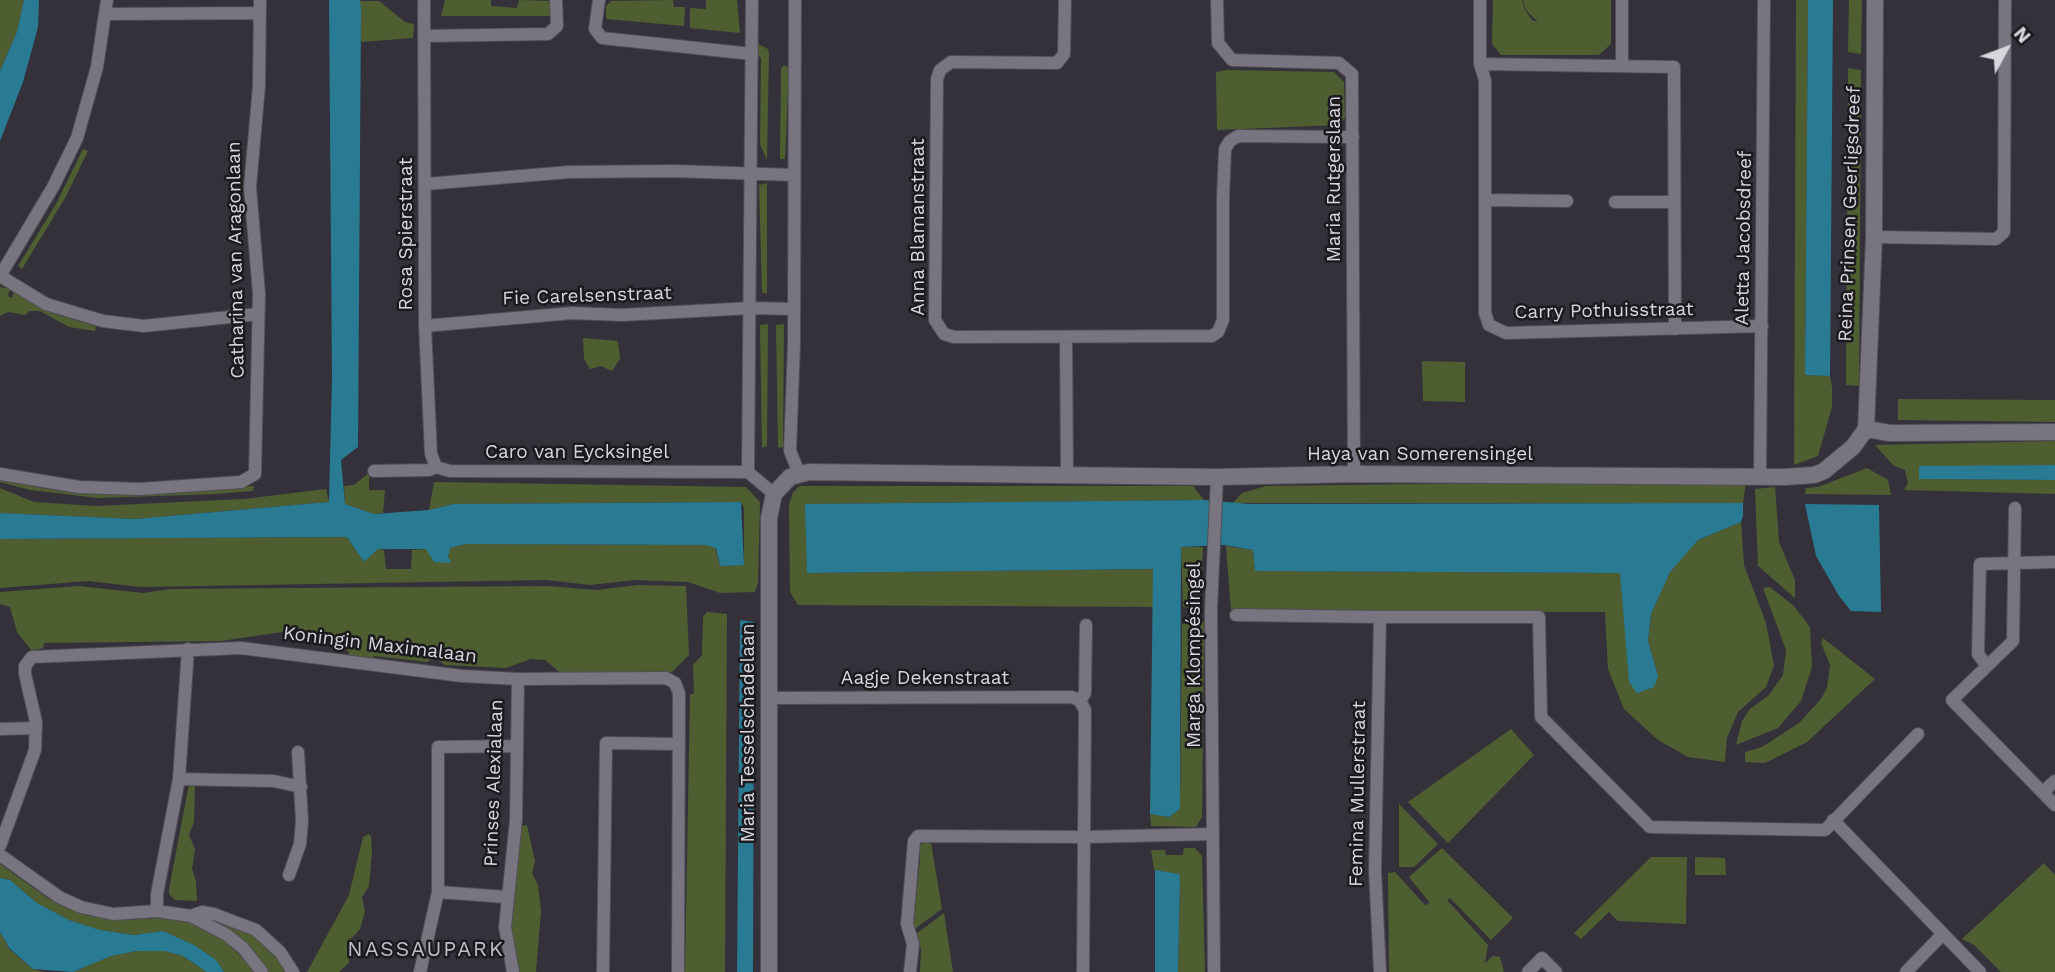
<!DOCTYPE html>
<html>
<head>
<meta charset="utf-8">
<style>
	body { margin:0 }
	#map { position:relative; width:2055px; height:972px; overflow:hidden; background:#34313b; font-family:"Work Sans",sans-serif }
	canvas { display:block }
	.north { position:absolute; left:1971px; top:14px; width:70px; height:70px; -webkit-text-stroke:5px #1b1a1e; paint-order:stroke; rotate:49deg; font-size:19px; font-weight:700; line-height:28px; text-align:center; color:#d8d6dc }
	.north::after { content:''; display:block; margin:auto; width:24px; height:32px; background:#d8d6dc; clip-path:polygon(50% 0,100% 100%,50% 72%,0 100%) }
</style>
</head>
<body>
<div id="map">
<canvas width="2055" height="972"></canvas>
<div class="north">N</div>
</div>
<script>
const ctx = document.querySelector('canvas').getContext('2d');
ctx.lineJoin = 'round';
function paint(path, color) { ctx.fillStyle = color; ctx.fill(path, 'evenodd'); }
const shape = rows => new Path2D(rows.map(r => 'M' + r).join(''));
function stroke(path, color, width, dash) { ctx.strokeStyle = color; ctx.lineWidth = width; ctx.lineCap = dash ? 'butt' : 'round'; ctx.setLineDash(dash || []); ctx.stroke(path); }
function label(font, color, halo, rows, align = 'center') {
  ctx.font = font + ' "Work Sans",sans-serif'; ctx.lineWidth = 5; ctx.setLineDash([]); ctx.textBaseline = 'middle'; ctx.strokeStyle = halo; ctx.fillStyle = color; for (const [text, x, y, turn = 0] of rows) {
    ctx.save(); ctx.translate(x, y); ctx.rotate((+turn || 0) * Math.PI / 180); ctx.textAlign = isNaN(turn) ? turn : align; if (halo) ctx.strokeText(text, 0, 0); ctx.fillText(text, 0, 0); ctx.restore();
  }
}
paint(shape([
	[0,0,24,0,17,32,0,71],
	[445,0,491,0,491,6,517,8,519,0,549,1,555,16,441,16],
	[673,0,674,7,685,7,684,26,606,19,606,6,611,1],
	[706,0,737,0,740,33,690,28,690,8,706,9],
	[1493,0,1522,0,1525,10,1532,20,1538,22,1526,10,1523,0,1611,0,1611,44,1599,55,1501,55,1492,44],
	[1796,0,1808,0,1805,375,1830,376,1832,387,1832,407,1818,456,1794,465],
	[1849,0,1862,0,1861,54,1848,52],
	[360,1,379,1,405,22,414,24,413,38,361,42],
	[758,44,768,49,769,53,767,160,760,144,761,58,757,55],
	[784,65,789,68,785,159,780,159,781,69],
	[1848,68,1861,70,1859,386,1846,385],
	[1227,70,1334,72,1344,82,1345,118,1339,125,1217,130,1216,72],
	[83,149,88,151,65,198,22,269,18,266,56,204],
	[767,183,767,294,762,292,759,185],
	[0,287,10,289,8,296,12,298,14,291,52,313,96,326,95,331,69,327,40,311,29,311,26,315,8,312,0,316],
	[768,324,767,446,762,448,760,325],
	[784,324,783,447,778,448,776,325],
	[583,338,618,341,620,359,612,371,601,366,590,369,584,359],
	[1422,361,1465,362,1465,402,1423,401],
	[1898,399,2055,400,2055,422,1898,420],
	[2055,441,2055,465,1919,467,1919,479,2055,480,2055,494,1904,490,1908,483,1905,470,1894,466,1875,445],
	[1867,468,1888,480,1891,495,1805,494,1806,488,1818,487],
	[369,473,369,490,385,490,383,513,374,514,345,504,344,486,354,485],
	[0,478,41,488,75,492,193,491,254,486,253,491,216,494,98,498,30,490,0,482],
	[1746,480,1743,503,1233,503,1242,493,1266,486],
	[434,482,746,487,760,502,758,583,755,592,720,593,688,582,634,580,590,585,546,580,141,587,88,581,0,588,0,539,347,537,364,562,378,549,384,550,386,569,411,569,412,550,426,549,451,562,448,557,450,548,466,544,706,545,715,547,720,566,744,564,744,508,741,502,454,504,429,510],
	[800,486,1193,486,1204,500,806,504,807,573,1153,569,1153,607,798,605,790,592,789,505,793,492],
	[1775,487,1779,542,1795,580,1795,598,1758,566,1755,489],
	[0,488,34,502,96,506,244,499,326,489,329,502,135,519,0,513],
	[1741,522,1744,565,1766,623,1774,666,1766,687,1738,712,1727,738,1725,762,1688,757,1658,740,1624,709,1608,669,1605,612,1231,611,1226,546,1253,550,1255,571,1620,573,1624,599,1658,676,1648,641,1651,614,1670,571,1698,540],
	[1181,547,1203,547,1200,609,1183,607],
	[637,585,686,586,689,655,672,672,562,674,545,660,531,659,506,668,445,665,435,658,427,662,374,656,373,661,349,657,349,652,341,645,323,637,289,631,221,641,44,643,43,648,32,651,17,632,10,607,0,604,0,592,79,586,143,593,171,589,547,586,597,590],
	[1770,587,1794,606,1810,627,1812,667,1801,701,1778,728,1736,745,1742,721,1750,709,1769,695,1783,675,1786,650,1763,588],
	[707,612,727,614,725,972,685,972,690,694,694,694,693,665,702,655,703,617],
	[1204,621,1202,817,1196,827,1151,826,1150,814,1169,817,1180,809,1182,624],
	[1823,638,1875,679,1807,742,1765,763,1745,762,1745,752,1762,747,1799,723,1821,699,1827,688,1830,665,1821,643],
	[1511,729,1534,755,1448,843,1408,802],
	[189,784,195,784,194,822,189,835,195,849,192,869,196,881,197,901,175,900,169,894,169,889],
	[1399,804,1438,844,1414,867,1399,867],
	[527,825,535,861,532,873,538,885,541,911,536,972,519,972,511,925,521,826],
	[368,834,371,836,372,852,369,886,362,897,365,911,360,929,351,939,349,963,339,972,307,972,349,895,363,837],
	[924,842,931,843,942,909,913,930,920,858,918,847],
	[1184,848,1195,848,1202,856,1205,972,1178,972,1180,879,1178,874,1154,870,1151,850,1165,850,1166,855,1183,855],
	[1442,848,1513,918,1491,940,1450,898,1447,900,1488,945,1485,963,1493,956,1500,957,1504,972,1389,972,1388,873,1395,872,1425,905,1430,903,1409,877],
	[1651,857,1687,857,1686,924,1618,921,1609,912,1581,939,1574,933],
	[1695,857,1725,858,1726,875,1695,875],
	[2044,863,2055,875,2055,972,2001,972,1974,945,1962,939],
	[0,864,49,899,86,915,119,920,165,918,197,924,227,942,256,972,224,972,216,960,194,945,163,931,134,935,100,930,69,920,37,903,10,880,0,878],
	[944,913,953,972,920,972,921,949,916,934],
	[200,917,227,923,251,934,272,951,287,972,267,972],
	[0,932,10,950,33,969,44,972,0,972],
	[137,951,166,951,183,956,207,972,73,972,111,956]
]), '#4f5e30');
paint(shape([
	[24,0,39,0,38,27,23,82,0,141,0,71,17,32],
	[329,0,360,0,361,9,358,447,341,460,345,504,374,514,429,510,454,504,741,502,744,565,720,566,716,548,706,545,466,544,450,548,448,557,452,563,434,562,426,549,378,549,364,562,347,537,0,539,0,513,135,519,329,502,332,377],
	[1808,0,1833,0,1830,376,1805,375],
	[2055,465,2055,480,1919,479,1919,466],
	[1204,500,1250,504,1743,503,1743,516,1741,522,1698,540,1670,572,1651,614,1648,641,1658,676,1654,687,1637,693,1629,682,1620,573,1255,571,1253,550,1224,545,1181,547,1180,809,1169,817,1150,814,1153,569,807,573,805,504],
	[1805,504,1879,505,1881,612,1851,611,1839,596,1816,556],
	[740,620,754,622,753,972,737,972],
	[1155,870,1179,874,1180,880,1178,972,1155,972],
	[0,878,10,880,37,903,69,920,100,930,134,935,163,931,194,945,216,960,224,972,207,972,183,956,165,951,137,951,111,956,73,972,33,969,10,949,0,932]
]), '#297b94');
const minor = shape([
	[424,0,425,326,431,454,436,467],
	[599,0,595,29,602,38,752,54],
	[795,0,794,344,790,451,799,473],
	[1065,0,1064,54,1057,63,951,62,940,70,937,79,935,320,944,334,954,337,1212,336,1218,332,1223,320,1223,197,1225,149,1230,141,1238,136,1353,137],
	[1217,0,1218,43,1232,60,1339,63,1352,74,1354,474],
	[1480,0,1480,64,1485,80,1485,313,1489,325,1506,333,1762,326],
	[106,14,259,13],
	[424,36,548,34,557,26,556,0],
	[1480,64,1674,67,1675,329],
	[1622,66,1622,0],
	[426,184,569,172,674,171,794,175],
	[1486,200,1567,201],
	[1615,202,1674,202],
	[1874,237,1996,239,2004,232,2005,0],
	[0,276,53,187,77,138,97,67,107,0],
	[0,276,46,304,103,321,144,326,258,314],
	[425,326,572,313,622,315,751,308,793,309],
	[1066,338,1067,473],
	[374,471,429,470,436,467,450,471,748,472,774,494],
	[748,472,752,0],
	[0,474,79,487,140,489,241,482,255,474,259,294,250,187,259,86,260,0],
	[1760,476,1764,0],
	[2015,508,2013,641,1952,700,2055,805],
	[1236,615,1380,617],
	[1987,666,1978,654,1980,564,2055,562],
	[769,698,1072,697,1080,701,1085,710,1083,972],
	[1080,701,1085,693,1086,625],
	[0,729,36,728],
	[179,779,274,781,301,787],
	[2043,792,2055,781],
	[1833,820,1980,972],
	[0,846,35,750,36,722,25,674,25,666,32,657,241,648,462,676,518,679,666,678,675,683,679,693,678,972],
	[0,855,59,897,81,907,113,914,157,911,191,916,227,935,243,948,262,972],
	[289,875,300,844,302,821,298,752],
	[438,892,506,897],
	[157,911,157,894,179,779,188,649],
	[191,916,202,912,214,914,256,930,280,952,293,972],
	[420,972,438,892,438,747,517,746],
	[513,972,505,927,516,820,518,679],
	[603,972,606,743,679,744],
	[910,972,913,944,907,924,914,841,918,836,1085,837,1213,834],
	[1214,972,1211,609,1217,477],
	[1380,972,1375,870,1380,617,1539,617,1541,717,1650,827,1825,830,1918,734],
	[1528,972,1542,958,1556,972],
	[1906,972,1942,935]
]);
const tertiary = shape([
	[1866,429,1874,237,1875,0],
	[769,972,769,518,774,494,790,477,809,472,1217,477,1354,474,1785,477,1814,475,1824,471,1853,447,1866,429,1890,433,2055,432]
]);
stroke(minor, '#514e56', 14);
stroke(tertiary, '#514e56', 18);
stroke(minor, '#787580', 12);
stroke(tertiary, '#787580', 16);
label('19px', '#d8d6dc', '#1b1a1e', [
	["Maria Rutgerslaan",1334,179,-90],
	["Reina Prinsen Geerligsdreef",1850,214,-88],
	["Anna Blamanstraat",918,227,-90],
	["Rosa Spierstraat",406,234,-90],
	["Aletta Jacobsdreef",1744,238,-89],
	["Catharina van Aragonlaan",236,260,-91],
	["Fie Carelsenstraat",587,296,-2],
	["Carry Pothuisstraat",1604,311,-1],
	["Caro van Eycksingel",577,452],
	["Haya van Somerensingel",1420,454],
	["Koningin Maximalaan",380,645,7],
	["Marga Klompésingel",1194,655,-90],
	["Aagje Dekenstraat",925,678],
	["Maria Tesselschadelaan",748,733,-90],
	["Prinses Alexialaan",494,783,-88],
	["Femina Mullerstraat",1358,794,-89]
]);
ctx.letterSpacing = '2px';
label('21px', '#c1bdc9', '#1b1a1e', [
	["NASSAUPARK",426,950]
]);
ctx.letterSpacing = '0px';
</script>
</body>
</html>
